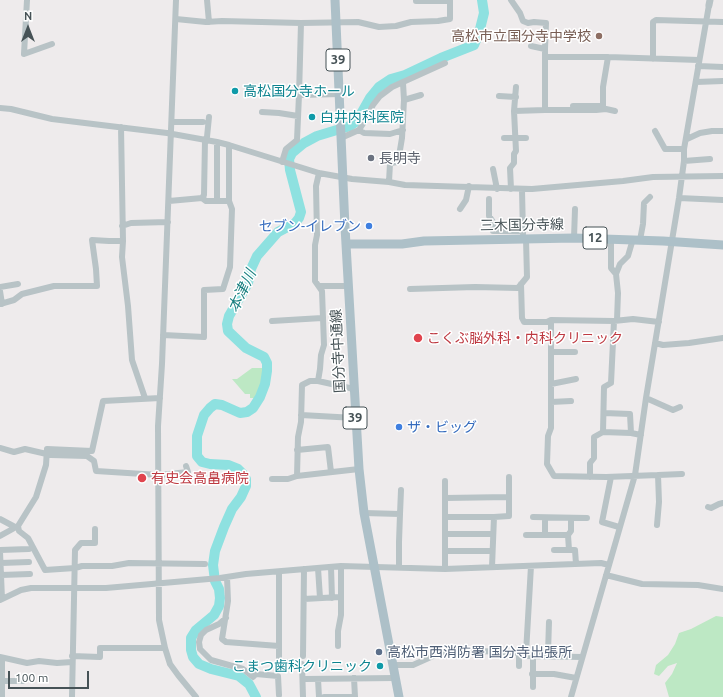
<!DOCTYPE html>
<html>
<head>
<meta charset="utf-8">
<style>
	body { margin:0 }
	#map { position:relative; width:723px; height:697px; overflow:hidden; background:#eeebec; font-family:Ubuntu,sans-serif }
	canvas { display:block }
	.north { position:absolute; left:8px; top:8px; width:40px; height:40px; -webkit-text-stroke:3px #fff; paint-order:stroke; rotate:0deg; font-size:11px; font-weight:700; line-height:16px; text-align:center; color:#465256 }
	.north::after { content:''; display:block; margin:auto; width:14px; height:18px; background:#465256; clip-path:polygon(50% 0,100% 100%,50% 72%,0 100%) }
	.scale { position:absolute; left:8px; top:671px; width:81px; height:18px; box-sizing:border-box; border:2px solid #465256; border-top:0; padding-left:5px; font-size:12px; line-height:14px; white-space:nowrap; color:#465256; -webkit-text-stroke:3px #fff; paint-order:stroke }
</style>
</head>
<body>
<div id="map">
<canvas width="723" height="697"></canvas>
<div class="north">N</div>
<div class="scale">100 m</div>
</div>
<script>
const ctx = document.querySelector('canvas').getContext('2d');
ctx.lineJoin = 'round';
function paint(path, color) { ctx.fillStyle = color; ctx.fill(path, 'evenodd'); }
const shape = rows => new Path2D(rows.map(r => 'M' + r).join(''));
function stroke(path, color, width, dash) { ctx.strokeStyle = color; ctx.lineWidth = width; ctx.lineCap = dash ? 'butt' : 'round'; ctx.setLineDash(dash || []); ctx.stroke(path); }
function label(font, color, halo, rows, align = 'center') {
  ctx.font = font + ' Ubuntu,"Noto Sans JP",sans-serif'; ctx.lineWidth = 3; ctx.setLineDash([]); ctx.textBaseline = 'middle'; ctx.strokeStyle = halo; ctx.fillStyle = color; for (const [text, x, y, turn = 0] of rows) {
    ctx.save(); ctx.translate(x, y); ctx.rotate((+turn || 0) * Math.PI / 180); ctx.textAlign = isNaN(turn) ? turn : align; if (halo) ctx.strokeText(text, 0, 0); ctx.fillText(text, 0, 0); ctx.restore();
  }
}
paint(shape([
	[252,368,263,368,261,386,255,398,250,398,250,394,245,394,232,379,237,379],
	[716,616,723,617,723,697,669,697,665,683,672,674,677,663,668,666,659,676,654,674,656,665,668,655,675,644,679,633,691,629]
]), '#bde8c4');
stroke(shape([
	[256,697,249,684,239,676,211,669,199,664,193,657,191,650,191,638,196,630,214,615,219,606,220,598,219,589,215,581,213,565,215,551,224,527,232,509,241,497,246,486,246,479,243,474,238,469,228,465,210,464,202,462,197,456,197,436,204,415,210,408,215,404,222,405,240,413,247,412,253,408,260,397,265,384,267,371,267,363,264,357,246,348,228,331,227,324,229,316,248,283,251,269,257,256,278,232,295,223,299,218,301,212,290,170,289,159,292,153,304,143,317,136,350,126,357,121,370,98,379,87,391,79,405,75,441,58,474,45,479,33,484,13,482,0]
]), '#8ee1e0', 10);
stroke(shape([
	[27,0,24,54,52,44],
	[176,0,162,364,158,426,159,620,165,648,170,664,178,675,196,697],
	[207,0,209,22],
	[416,0,416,1,450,1],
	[511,0,520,13,523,21,528,23,534,22,546,23,545,49],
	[176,19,206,22,222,21,301,23,358,22,379,27,396,26,411,22,438,21,450,19,450,0],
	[301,23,299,95,340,94],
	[531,46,545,49,545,57,608,57,699,60],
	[545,57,545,110,596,110,606,109,615,111],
	[653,59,653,22,656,20,723,22],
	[698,66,723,67],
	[696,82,723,81],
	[403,83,404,100,421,95],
	[499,96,516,97],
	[573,106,603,106,603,87,608,57],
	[0,108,11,109,52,119,167,133,217,142,229,145,319,173,352,179,389,182,405,185,532,189,623,181,653,177,723,176],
	[514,111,516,87],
	[262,112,279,113,298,116],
	[172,122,203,122],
	[359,130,364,133,390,134,403,130],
	[655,131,665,149,684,149],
	[341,138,359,130,366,119,373,105,380,96,392,87,445,63],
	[504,138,526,138],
	[687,139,700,133,712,131,723,131],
	[217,142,217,201],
	[684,161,710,159],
	[282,162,286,149,297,140,299,95],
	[493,169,497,189],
	[389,182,390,163,398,162,402,138,404,100],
	[511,189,510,168,514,163,514,154,516,151,514,111,545,110],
	[522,190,523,234],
	[202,198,206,201,229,201],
	[679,198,723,200],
	[489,199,489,216,493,222,493,231,523,231],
	[169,201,202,198,204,195,205,140,207,137,209,117],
	[460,209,466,200,469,186],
	[122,226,131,223,168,222],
	[574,238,575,209],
	[611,239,611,268,616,274,618,293,617,320],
	[640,240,643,224,644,203,650,197],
	[123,241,122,257,128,306,132,360,145,398],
	[616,274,620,264,628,256,633,239],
	[521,284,522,318,524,322,547,322,551,320,614,321,633,319,659,322],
	[319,286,348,286],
	[0,287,18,284],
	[410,289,475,287,518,288,527,277,526,239],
	[0,291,2,304],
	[0,304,14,300,22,294,54,286,97,286,96,269,92,240,109,241,123,241,121,127],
	[551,320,551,428,548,436,547,464,554,476,606,477,658,475,659,502,657,525],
	[272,321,322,318],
	[614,321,611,383,604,387,603,432,631,433,641,435],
	[163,335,204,337,204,290,223,289,230,267,232,209,229,201,229,145],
	[655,343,663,345,689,343,723,338],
	[551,352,575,352],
	[318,381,320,369,321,355,324,345,322,291,315,281,315,245,317,235,316,186,319,173],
	[551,384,576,379],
	[646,398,673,410,680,407],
	[551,402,571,401],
	[604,413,630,414,631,433],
	[301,415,355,418],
	[0,448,14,452,25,449,51,455,87,456,94,461,96,471,159,475,188,472,186,466],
	[297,450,328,447,331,472],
	[658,475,682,474],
	[297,476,298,437,301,422,302,385,310,381,318,381,354,389],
	[590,477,590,463,594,458,594,437,603,432],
	[611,477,602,522,619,527],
	[272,479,288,479,297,476,359,469],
	[445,481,445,569],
	[445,498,509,497],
	[708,507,711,508,719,504,723,503],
	[364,513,400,514,399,542,399,567],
	[400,514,401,490],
	[445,517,494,517],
	[533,517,587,518],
	[571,518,571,531,568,535,569,550,575,550,576,564],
	[0,519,15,527],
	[18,526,19,531,28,538,45,570,75,568,82,566,112,566,129,563,205,564],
	[445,534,493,534],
	[526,535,568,535],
	[545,535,545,518],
	[0,536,18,526,36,497,46,465,47,449,92,451,103,401,160,398],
	[0,550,29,549],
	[554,550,569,550],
	[445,551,492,551],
	[0,552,2,599],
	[1,563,29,562],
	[331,567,332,598],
	[492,567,494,517,509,516,509,477],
	[318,568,320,598],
	[279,572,279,661,302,664,303,697],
	[1,575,30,574],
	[606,575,642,584,698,585,723,589],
	[227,577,228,601,222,639,226,642,279,646],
	[304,599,340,597],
	[0,600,21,590,31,588,106,588,220,578,246,574,341,566,445,569,601,563,609,565],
	[226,618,219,624,206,630,201,635,199,642,200,649,211,660,243,669,253,677,256,674,278,676,279,695],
	[338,646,338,631,341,615,341,566],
	[530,653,526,653,531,566],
	[541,653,548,653,549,622],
	[72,656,100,657,100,648,165,648],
	[303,656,304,569],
	[533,656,533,687],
	[0,657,27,663,39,661,57,663,72,662],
	[393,665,413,665,442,652,479,651,526,653,526,656,582,657],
	[519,666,519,653],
	[532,674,554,674,576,678],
	[354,678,355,697],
	[305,679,395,678],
	[318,679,319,697],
	[2,681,23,681],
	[2,697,2,658],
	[72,697,75,550,81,543,95,543,95,529],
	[324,697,355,697],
	[571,697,635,475,646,398,679,198,684,161,684,149,709,5]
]), '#b8c3c6', 6);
stroke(shape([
	[709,5,710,0]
]), '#b8c3c6', 7);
stroke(shape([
	[335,0,345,227,359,469,364,513,399,697],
	[346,244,402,244,424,241,574,238,663,241,723,245]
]), '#adc0c8', 9);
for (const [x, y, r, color] of [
	[599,36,4,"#8d6e63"],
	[235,91,4,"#0f9aa8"],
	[312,117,4,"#0f9aa8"],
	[371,158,4,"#6b7280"],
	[369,226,4,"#3f7fe0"],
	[418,338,5,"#e0444e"],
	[399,427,4,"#3f7fe0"],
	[142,478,5,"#e0444e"],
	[379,652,4,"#5c6f8a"],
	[380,666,4,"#0f9aa8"]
]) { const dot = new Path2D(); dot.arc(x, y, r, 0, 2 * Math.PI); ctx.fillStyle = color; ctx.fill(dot); stroke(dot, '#fff', 1.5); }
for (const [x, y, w] of [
	[338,60,24],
	[595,238,24],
	[355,418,24]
]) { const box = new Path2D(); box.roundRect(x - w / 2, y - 11, w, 22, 3); ctx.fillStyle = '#fff'; ctx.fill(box); stroke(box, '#465256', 1); }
label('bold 13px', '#465256', null, [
	["39",338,60],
	["12",595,238],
	["39",355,418]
]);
label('14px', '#785e54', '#fff', [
	["高松市立国分寺中学校",591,36]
], 'right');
label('14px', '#0d838f', '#fff', [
	["高松国分寺ホール",243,91],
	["白井内科医院",320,117],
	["こまつ歯科クリニック",372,666,"right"]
], 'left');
label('14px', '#5b616d', '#fff', [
	["長明寺",379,158]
], 'left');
label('14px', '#465256', '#fff', [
	["三木国分寺線",522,225,-1],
	["国分寺中通線",338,351,-93]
]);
label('14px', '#366cbe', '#fff', [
	["セブン-イレブン",361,226],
	["ザ・ビッグ",407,427,"left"]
], 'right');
label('14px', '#be3a42', '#fff', [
	["こくぶ脳外科・内科クリニック",427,338],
	["有史会高畠病院",151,478]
], 'left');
label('14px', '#4e5e75', '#fff', [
	["高松市西消防署 国分寺出張所",387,652]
], 'left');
label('italic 15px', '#1a8080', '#fff', [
	["本津川",242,291,-65]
]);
</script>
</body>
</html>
